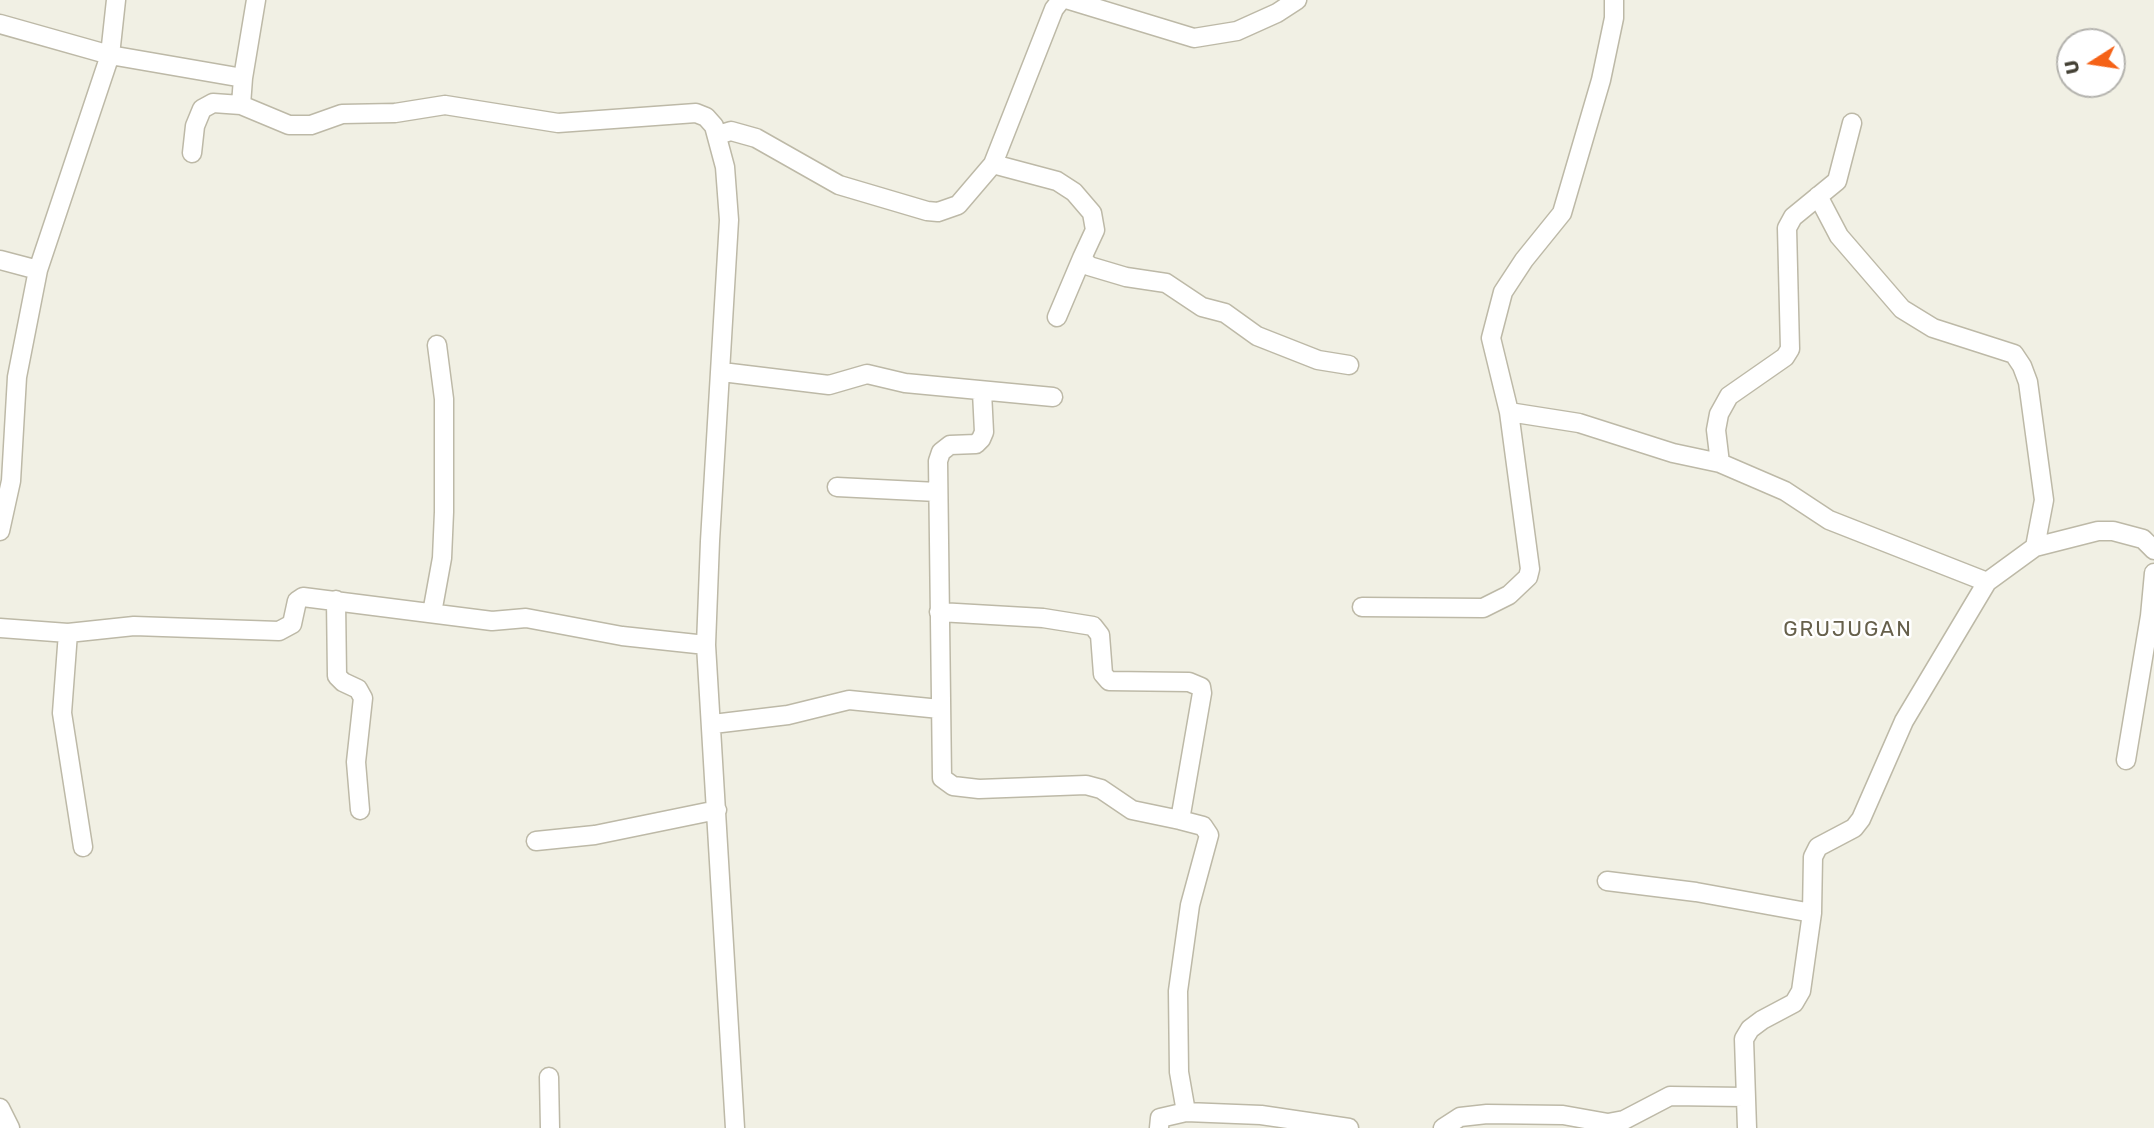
<!DOCTYPE html>
<html>
<head>
<meta charset="utf-8">
<style>
	body { margin:0 }
	#map { position:relative; width:2154px; height:1128px; overflow:hidden; background:#f1f0e4; font-family:Rubik,sans-serif }
	canvas { display:block }
	.north { position:absolute; left:2056px; top:28px; width:70px; height:70px; box-sizing:border-box; background:#fff; border:2px solid #b4b3ae; border-radius:50%; rotate:258deg; font-size:19px; font-weight:700; line-height:28px; text-align:center; color:#434034 }
	.north::after { content:''; display:block; margin:auto; width:24px; height:32px; background:#f56217; clip-path:polygon(50% 0,100% 100%,50% 72%,0 100%) }
</style>
</head>
<body>
<div id="map">
<canvas width="2154" height="1128"></canvas>
<div class="north">U</div>
</div>
<script>
const ctx = document.querySelector('canvas').getContext('2d');
ctx.lineJoin = 'round';
const shape = rows => new Path2D(rows.map(r => 'M' + r).join(''));
function stroke(path, color, width, dash) { ctx.strokeStyle = color; ctx.lineWidth = width; ctx.lineCap = dash ? 'butt' : 'round'; ctx.setLineDash(dash || []); ctx.stroke(path); }
function label(font, color, halo, rows, align = 'center') {
  ctx.font = font + ' Rubik,sans-serif'; ctx.lineWidth = 5; ctx.setLineDash([]); ctx.textBaseline = 'middle'; ctx.strokeStyle = halo; ctx.fillStyle = color; for (const [text, x, y, turn = 0] of rows) {
    ctx.save(); ctx.translate(x, y); ctx.rotate((+turn || 0) * Math.PI / 180); ctx.textAlign = isNaN(turn) ? turn : align; if (halo) ctx.strokeText(text, 0, 0); ctx.fillText(text, 0, 0); ctx.restore();
  }
}
const street = shape([
	[1069,0,1194,38,1237,31,1277,13,1297,0],
	[0,24,110,55,243,78,241,105,289,125,311,125,342,114,395,113,445,105,558,123,696,113,706,117,714,126,725,167,729,220,710,541,706,645,735,1128],
	[243,78,256,0],
	[718,135,731,131,756,138,839,185,927,211,938,212,958,205,993,164,1057,181,1074,192,1092,213,1095,230,1082,258,1089,266,1126,277,1166,283,1202,307,1225,313,1257,336,1318,360,1349,365],
	[192,153,195,126,202,109,213,103,241,105],
	[993,164,1054,9,1061,0],
	[1818,196,1839,236,1902,309,1933,328,2014,354,2022,366,2028,382,2044,500,2035,547],
	[0,260,38,270],
	[1057,317,1082,258],
	[722,372,829,385,867,374,905,383,1053,397],
	[982,392,984,432,981,439,976,444,950,445,941,452,938,461,942,778,953,786,979,789,1086,785,1101,789,1132,810,1180,820],
	[1509,412,1579,423,1673,453,1720,463,1785,491,1829,520,1987,582],
	[1720,463,1716,430,1719,414,1729,396,1785,357,1790,349,1787,228,1793,217,1837,181,1852,123],
	[837,487,937,492],
	[0,531,11,481,17,377,38,270,110,55,116,0],
	[336,600,337,676,343,682,358,689,363,698,356,762,360,810],
	[1362,607,1483,608,1509,595,1528,577,1530,569,1509,412,1491,338,1503,292,1524,260,1562,213,1601,80,1614,18,1614,0],
	[939,612,1043,618,1093,626,1100,635,1103,674,1109,681,1189,682,1201,687,1202,693,1180,820,1203,826,1209,835,1190,905,1178,991,1179,1072,1186,1112,1261,1115,1349,1128],
	[432,613,442,558,444,512,444,399,437,345],
	[0,628,68,633,134,626,279,631,292,624,297,601,303,597,492,621,526,618,622,636,706,645],
	[68,633,62,713,83,847],
	[713,724,788,715,849,700,940,709],
	[2126,760,2150,616,2154,573],
	[536,841,595,835,717,810],
	[1607,881,1696,892,1812,913],
	[549,1077,550,1128],
	[0,1108,10,1128],
	[1159,1128,1160,1118,1186,1112],
	[1443,1128,1460,1117,1487,1114,1563,1115,1608,1123,1624,1120,1670,1096,1744,1097],
	[1747,1128,1744,1039,1750,1029,1762,1020,1794,1003,1801,991,1812,913,1813,857,1818,847,1854,828,1861,819,1904,721,1987,582,2035,547,2098,531,2113,531,2143,539,2154,550]
]);
stroke(street, '#bdb9a7', 21);
stroke(street, '#fff', 18);
ctx.letterSpacing = '2px';
label('21px', '#66604b', '#fff', [
	["GRUJUGAN",1848,630]
]);
ctx.letterSpacing = '0px';
</script>
</body>
</html>
